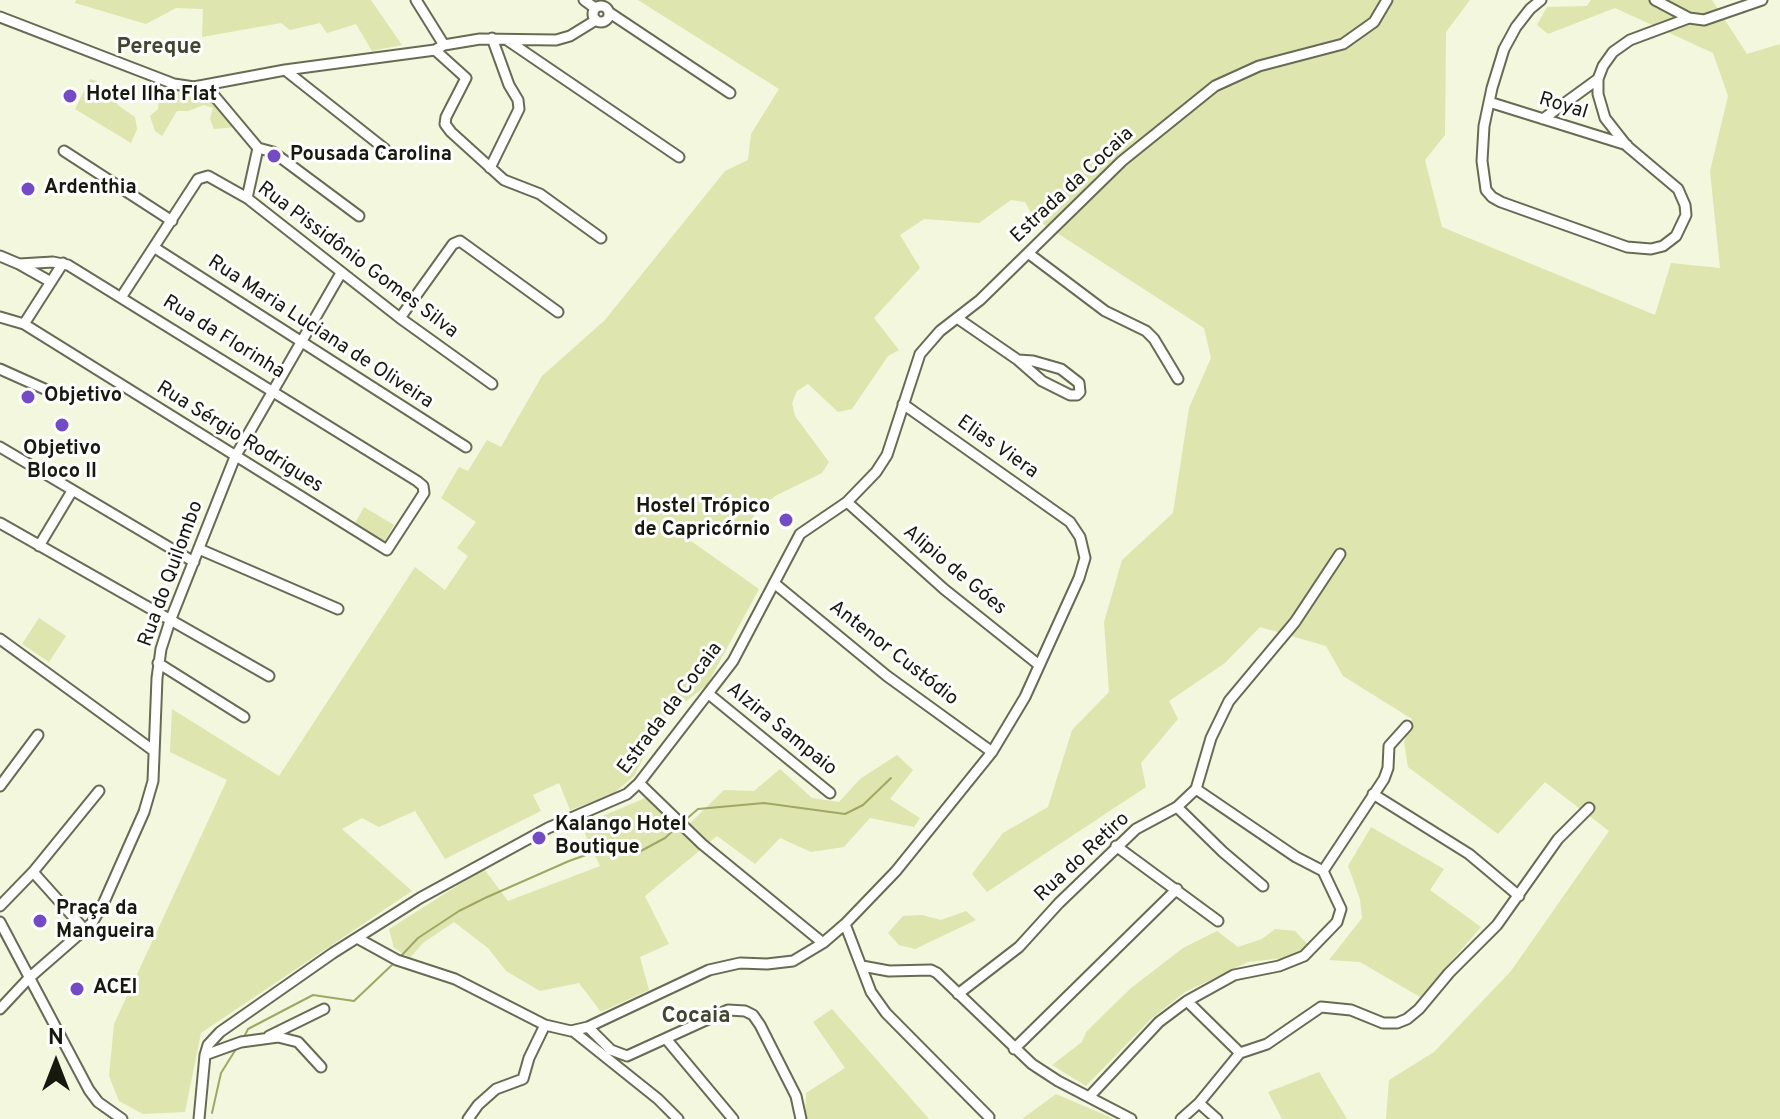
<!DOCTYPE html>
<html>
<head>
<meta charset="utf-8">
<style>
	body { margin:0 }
	#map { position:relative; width:1780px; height:1119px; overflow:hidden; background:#f3f7dd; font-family:Overpass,sans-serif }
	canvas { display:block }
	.north { position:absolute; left:16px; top:1023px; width:80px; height:80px; -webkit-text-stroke:6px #fff; paint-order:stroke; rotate:0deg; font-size:22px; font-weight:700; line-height:32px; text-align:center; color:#17190f }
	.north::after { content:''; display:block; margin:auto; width:28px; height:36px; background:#17190f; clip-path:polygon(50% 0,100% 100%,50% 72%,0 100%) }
</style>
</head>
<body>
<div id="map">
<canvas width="1780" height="1119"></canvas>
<div class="north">N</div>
</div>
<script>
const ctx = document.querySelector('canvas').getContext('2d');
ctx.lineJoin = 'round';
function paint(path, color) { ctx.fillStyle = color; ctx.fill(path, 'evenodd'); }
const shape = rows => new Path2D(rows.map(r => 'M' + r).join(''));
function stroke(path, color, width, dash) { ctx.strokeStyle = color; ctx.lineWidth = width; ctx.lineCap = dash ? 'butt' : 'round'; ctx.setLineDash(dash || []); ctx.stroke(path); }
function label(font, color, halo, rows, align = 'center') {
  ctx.font = font + ' Overpass,sans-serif'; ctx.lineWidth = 6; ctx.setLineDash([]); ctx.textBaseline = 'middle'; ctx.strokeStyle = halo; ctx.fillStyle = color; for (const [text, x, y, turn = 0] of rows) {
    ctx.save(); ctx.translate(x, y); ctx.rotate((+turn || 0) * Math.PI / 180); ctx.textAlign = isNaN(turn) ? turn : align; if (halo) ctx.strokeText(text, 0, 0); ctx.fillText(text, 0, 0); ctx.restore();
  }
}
paint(shape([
	[76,0,371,0,402,45,372,51,356,24,327,33,320,23,290,30,281,23,202,37,203,9,176,8,146,24,75,3],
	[638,0,1470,0,1446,32,1445,135,1425,160,1442,227,1655,315,1671,263,1720,268,1710,171,1728,96,1713,53,1615,8,1548,34,1537,25,1547,7,1587,6,1591,0,1712,0,1747,54,1780,44,1780,1119,1386,1119,1389,1080,1434,1052,1511,971,1609,831,1545,782,1498,834,1408,767,1404,742,1412,719,1343,676,1326,646,1260,627,1225,663,1169,701,1178,719,1141,763,1146,787,987,892,972,874,1003,833,1048,807,1072,730,1109,692,1104,622,1122,560,1173,513,1189,408,1211,358,1204,328,1034,218,1025,202,1011,200,979,223,924,219,900,235,920,268,874,318,899,350,888,356,852,409,838,412,808,384,797,391,792,403,795,416,829,462,822,473,775,496,760,508,740,535,707,522,691,541,759,589,707,685,662,720,634,776,613,794,570,810,559,783,533,795,541,811,445,859,415,811,379,827,362,818,342,829,412,891,201,1033,185,1112,143,1114,119,1101,109,1076,114,1024,227,780,170,752,172,709,279,776,415,567,445,590,468,556,457,548,476,522,441,498,459,467,468,471,487,440,501,447,542,376,605,320,725,171,748,160,751,134,779,89],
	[90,79,97,81,119,106,135,117,137,129,131,143,75,109],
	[179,91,204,92,212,97,237,127,214,129,210,119,213,108,204,105,188,111,177,111,162,136,155,131,150,116,158,109,159,96,163,92],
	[364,507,394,525,384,542,354,525],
	[39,618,66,636,49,662,22,644],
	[897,755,913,770,890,799,920,818,914,827,870,818,844,847,811,852,780,838,755,864,717,836,645,896,669,944,640,957,649,990,601,1012,579,983,540,991,506,971,488,948,454,922,423,943,410,958,394,948,389,929,484,869,508,901,600,866,581,825,648,797,681,832,724,790,754,791,780,769,812,798,839,802,860,779],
	[1371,827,1444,869,1430,890,1481,927,1420,997,1360,962,1329,960,1362,918,1360,899,1348,866],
	[966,911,976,920,915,949,899,945,888,933,903,916,922,915,941,920],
	[1275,929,1295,931,1309,946,1292,957,1248,962,1185,992,1151,1019,1086,1086,1052,1065,1082,1042,1086,1032,1131,988,1183,948,1217,931,1238,947,1262,939],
	[832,1009,929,1119,805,1119,806,1093,845,1068,813,1022],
	[1319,1072,1347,1119,1282,1119,1268,1092],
	[1056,1094,1114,1119,1022,1119]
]), '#dee5ae');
stroke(shape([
	[683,822,698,809,764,803,845,814,863,805,891,778],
	[401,956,418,938,459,911,485,898,569,861,600,850,639,852,665,838,678,826],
	[244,1037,248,1029,313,995,354,1001,394,963],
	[212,1113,221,1073,236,1049]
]), '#a0a764', 2);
const street = shape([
	[416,0,444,45],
	[584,0,595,8],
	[1541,0,1530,9,1516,27,1504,49,1492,88,1484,126,1482,161,1486,190,1492,197,1501,202,1627,247,1651,249,1663,246,1676,236,1686,215,1685,205,1678,189,1627,146,1605,118,1598,94,1598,79,1603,66,1613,52,1630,40,1689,18,1704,20,1762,0],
	[1655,0,1689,18],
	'593 14a8 8 0 1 1 16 0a8 8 0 1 1-16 0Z',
	[610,13,730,93],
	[0,17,174,84,194,87,285,70,435,50,444,45,480,39,556,40,570,36,596,20],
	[507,40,679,157],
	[435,50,466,78,446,117,445,124,451,132,504,180,540,194,601,238],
	[285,70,385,149],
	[206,86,258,148,247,198],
	[1489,102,1627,145],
	[1543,119,1598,79],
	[258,148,273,152,359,216],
	[64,151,172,221],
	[490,168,519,109,518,100,509,85,492,38],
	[155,248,466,447],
	[1028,253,1105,311,1146,331,1154,339,1178,379],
	[0,256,19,264,53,262,68,265,417,481,423,486,424,493,387,550,24,324,0,317],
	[19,264,51,282],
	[122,296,198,179,208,176,247,198,400,318,492,384],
	[400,318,453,244,460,241,558,312],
	[957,318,1018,360,1042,381,1070,395,1077,395,1080,392,1079,383,1061,369,1033,361,1018,360],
	[24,324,63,263],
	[0,369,49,391],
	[0,447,194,562],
	[847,502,944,589,1039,665],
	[0,523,269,676],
	[39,546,72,491],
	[199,549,338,609],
	[774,583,887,676,992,752],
	[0,639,154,751],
	[158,663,244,717],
	[710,695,830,793],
	[639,783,702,844,823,943],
	[0,786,38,735],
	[1373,794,1469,854,1519,896],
	[1177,807,1223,852,1263,886],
	[1116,846,1218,921],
	[1323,871,1384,779,1388,768,1389,746,1407,726],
	[33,872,85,930],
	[0,906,33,872,99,791],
	[0,922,89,1090,98,1102,122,1119],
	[845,924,871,992,886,1013,989,1117],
	[357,938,397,960,455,979,545,1025,571,1031,588,1027,709,970,740,963,767,964,793,961,823,943,845,924,896,871,992,752,1025,697,1079,578,1085,558,1080,537,1070,522,903,404],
	[862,966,889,971,931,970,937,973,1032,1064,1058,1081,1131,1119],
	[958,994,1019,947,1059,903,1136,829,1177,807,1196,789,1211,738,1229,701,1295,622,1340,554],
	[1187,1001,1234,975,1279,966,1304,956,1337,922,1341,909,1323,871,1296,857,1196,789],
	[0,1009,29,978,92,923,104,902,144,812,153,781,157,678,161,649,170,621,235,457,341,273],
	[588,1027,611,1050,627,1056,728,1010,745,1011,753,1015,760,1025,796,1096,801,1119],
	[573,1031,658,1099,678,1119],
	[269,1036,324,1009],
	[667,1040,733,1119],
	[1014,1049,1177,889],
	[205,1055,241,1042,278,1037,298,1042,321,1067],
	[1089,1097,1159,1022,1187,1001,1240,1053],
	[1199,1103,1217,1119],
	[199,1119,205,1055,208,1045,220,1032,333,953,420,898,548,828,627,794,639,783,733,661,800,534,847,502,876,472,887,455,920,354,940,331,980,300,1122,161,1215,86,1259,66,1343,44,1374,22,1387,0],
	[468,1119,478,1105,496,1089,523,1079,529,1058,545,1025],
	[1181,1119,1199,1103,1240,1053,1267,1044,1321,1007,1351,1010,1383,1023,1397,1023,1407,1019,1419,1009,1449,973,1497,925,1558,839,1589,808]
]);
stroke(street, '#686b54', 13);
stroke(street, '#fff', 9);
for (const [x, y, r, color] of [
	[70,96,8,"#734cc5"],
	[274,156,8,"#734cc5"],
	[28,189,8,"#734cc5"],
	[28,397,8,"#734cc5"],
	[62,425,8,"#734cc5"],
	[786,520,8,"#734cc5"],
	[539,838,8,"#734cc5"],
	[40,921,8,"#734cc5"],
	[77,989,8,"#734cc5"]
]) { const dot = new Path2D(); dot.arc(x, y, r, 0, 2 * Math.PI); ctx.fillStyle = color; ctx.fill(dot); stroke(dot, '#fff', 3); }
label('bold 20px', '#17190f', '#fff', [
	["Hotel Ilha Flat",86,96],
	["Pousada Carolina",290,156],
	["Ardenthia",44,189],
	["Objetivo",44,397],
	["Objetivo",62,450,"center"],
	["Bloco II",62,473,"center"],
	["Hostel Trópico",770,508,"right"],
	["de Capricórnio",770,531,"right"],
	["Kalango Hotel",555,826],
	["Boutique",555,849],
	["Praça da",56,910],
	["Mangueira",56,933],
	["ACEI",93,989]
], 'left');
label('20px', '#17190f', '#fff', [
	["Royal",1563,107,17],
	["Estrada da Cocaia",1073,186,-43],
	["Rua Pissidônio Gomes Silva",357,261,37],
	["Rua Maria Luciana de Oliveira",320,333,33],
	["Rua da Florinha",223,338,32],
	["Rua Sérgio Rodrigues",239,438,32],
	["Elias Viera",997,448,35],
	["Alipio de Góes",954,571,40],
	["Rua do Quilombo",172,574,-70],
	["Antenor Custódio",893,654,38],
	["Estrada da Cocaia",671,709,-53],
	["Alzira Sampaio",781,730,39],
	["Rua do Retiro",1083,858,-43]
]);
label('bold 22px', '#42452f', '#fff', [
	["Pereque",159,49],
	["Cocaia",696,1018]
]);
</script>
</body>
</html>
